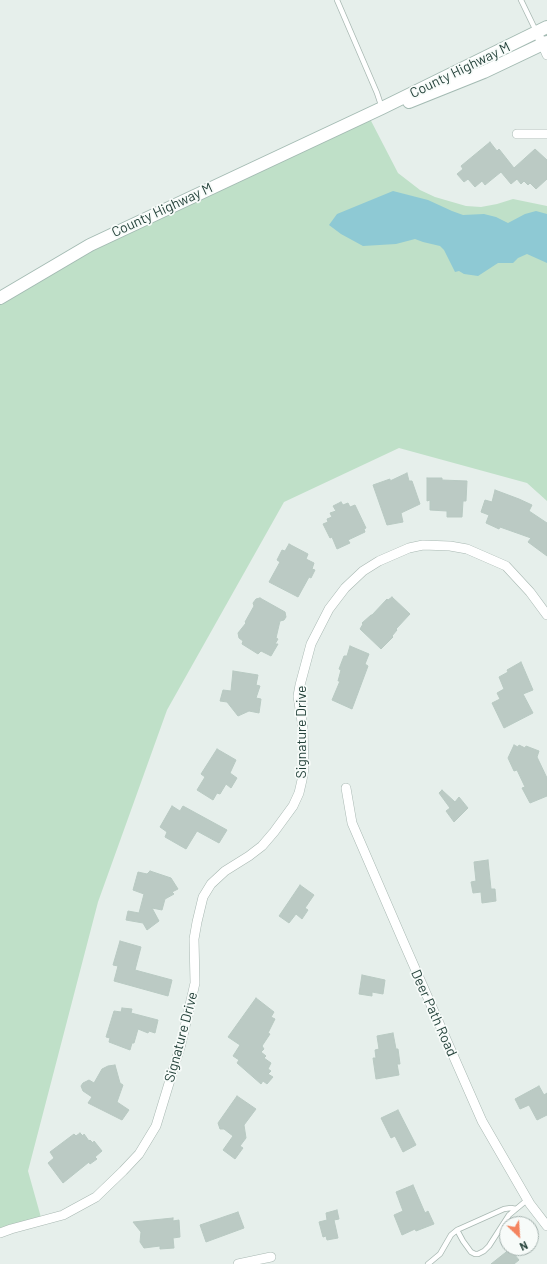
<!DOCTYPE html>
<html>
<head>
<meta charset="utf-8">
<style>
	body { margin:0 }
	#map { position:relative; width:547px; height:1264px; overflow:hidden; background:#e6efeb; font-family:Barlow,sans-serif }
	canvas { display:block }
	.north { position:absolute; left:499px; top:1216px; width:40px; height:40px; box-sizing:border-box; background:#f7fbf9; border:1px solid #a3b1ad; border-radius:50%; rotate:155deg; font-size:11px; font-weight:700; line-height:16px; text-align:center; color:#24423a }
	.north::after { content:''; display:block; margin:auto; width:14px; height:18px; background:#f4845f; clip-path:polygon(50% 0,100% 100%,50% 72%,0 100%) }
</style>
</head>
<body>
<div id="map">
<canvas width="547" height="1264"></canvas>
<div class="north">N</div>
</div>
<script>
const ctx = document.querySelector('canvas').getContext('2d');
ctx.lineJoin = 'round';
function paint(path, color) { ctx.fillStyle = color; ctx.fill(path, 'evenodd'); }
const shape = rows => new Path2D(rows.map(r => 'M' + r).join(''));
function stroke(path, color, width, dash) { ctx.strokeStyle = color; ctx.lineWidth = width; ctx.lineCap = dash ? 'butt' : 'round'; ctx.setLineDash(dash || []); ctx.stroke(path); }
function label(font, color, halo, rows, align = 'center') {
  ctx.font = font + ' Barlow,sans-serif'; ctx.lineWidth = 3.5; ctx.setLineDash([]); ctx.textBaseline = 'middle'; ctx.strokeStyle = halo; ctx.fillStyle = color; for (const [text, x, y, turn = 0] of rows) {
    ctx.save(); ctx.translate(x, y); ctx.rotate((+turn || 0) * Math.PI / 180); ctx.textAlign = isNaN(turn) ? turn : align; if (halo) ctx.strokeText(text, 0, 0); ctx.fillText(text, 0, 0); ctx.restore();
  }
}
paint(shape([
	[368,115,398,173,420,190,435,197,466,206,481,207,497,204,513,199,547,206,547,501,527,483,399,448,284,502,167,710,98,902,28,1171,42,1221,0,1233,0,298,51,267]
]), '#bfe0c8');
paint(shape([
	[393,191,428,200,452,211,463,215,484,214,496,217,508,223,525,214,536,211,547,214,547,263,527,254,518,258,513,263,498,263,478,276,464,274,459,271,455,272,444,250,440,246,423,242,415,239,396,244,363,246,341,234,329,225,337,214]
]), '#8ec9d4');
const building = shape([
	[490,142,497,151,499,149,514,168,535,149,547,160,547,179,536,189,530,183,528,185,524,181,521,184,517,179,511,184,501,172,485,185,482,181,475,187,468,179,464,182,457,174,463,169,461,166,490,142],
	[407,473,409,481,412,481,420,504,401,513,403,522,387,525,373,485,390,479,390,481,407,473],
	[427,478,442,478,442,480,467,481,466,501,463,501,462,517,447,517,447,511,430,510,430,500,427,501,427,478],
	[495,490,519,499,532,505,529,511,547,523,547,556,528,542,531,538,500,527,499,529,486,523,489,515,481,512,485,500,492,502,495,490],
	[341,502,343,505,348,503,350,507,355,505,366,528,364,529,365,532,348,540,350,543,337,549,332,537,330,538,323,524,328,522,327,519,332,517,330,513,336,511,333,506,341,502],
	[289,544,308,554,306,559,314,563,312,569,315,570,311,578,309,577,298,597,269,582,280,562,277,560,282,550,285,551,289,544],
	[392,597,410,614,396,629,397,630,392,636,393,637,381,649,360,629,363,624,362,623,371,615,372,615,387,599,388,600,392,597],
	[260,598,285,612,286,617,284,620,280,621,276,638,278,639,275,644,278,644,271,656,261,651,258,654,242,644,243,641,239,638,238,633,246,623,245,622,254,606,253,603,256,599,260,598],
	[350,646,369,654,365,664,368,666,352,709,332,700,340,681,338,681,341,670,339,669,344,656,347,656,350,646],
	[521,662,533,690,523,694,533,713,504,728,492,703,500,699,497,693,504,689,499,677,508,672,507,670,521,662],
	[233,671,258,675,256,685,260,686,256,698,261,699,259,713,249,711,238,716,227,702,220,701,223,690,231,691,233,671],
	[514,745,518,747,519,745,525,748,526,746,539,751,537,757,547,778,547,796,530,803,522,788,525,787,517,770,514,771,508,758,514,745],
	[217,749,236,760,230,773,237,778,231,788,226,784,220,794,217,793,213,800,197,790,205,777,201,774,217,749],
	[442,790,455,802,459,797,468,808,454,822,446,811,450,808,439,793,442,790],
	[172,806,180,811,183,806,227,830,219,843,197,831,186,849,165,837,167,832,160,827,172,806],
	[488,860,491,889,495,889,496,901,482,903,481,892,473,893,471,882,476,881,474,862,488,860],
	[150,871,171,878,178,889,172,892,174,894,165,899,162,910,152,908,159,921,147,930,143,923,126,920,128,911,139,913,144,894,133,890,138,872,147,874,150,871],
	[300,885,314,895,305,908,308,910,302,919,296,914,289,923,279,916,300,885],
	[120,941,141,947,135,970,172,980,168,996,114,981,118,966,113,965,120,941],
	[362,975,385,980,383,994,372,992,372,996,359,994,362,975],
	[256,998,274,1012,271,1017,275,1019,268,1033,270,1034,262,1046,264,1049,261,1052,266,1056,264,1058,271,1063,268,1069,271,1071,268,1074,273,1077,267,1084,263,1081,261,1084,237,1063,239,1060,233,1056,240,1045,228,1037,256,998],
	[122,1008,132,1009,131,1013,158,1020,155,1033,149,1031,148,1033,138,1029,134,1043,132,1043,130,1050,109,1042,110,1038,106,1037,114,1011,121,1012,122,1008],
	[393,1033,396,1049,398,1049,400,1064,397,1064,399,1075,376,1079,373,1058,376,1058,375,1050,379,1049,377,1036,393,1033],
	[115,1065,120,1083,123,1085,117,1102,129,1110,122,1120,88,1103,92,1097,83,1091,81,1086,83,1083,89,1080,94,1083,102,1069,108,1066,115,1065],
	[539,1086,544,1095,547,1093,547,1115,537,1120,529,1105,520,1109,515,1099,539,1086],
	[237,1096,256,1109,244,1125,246,1138,240,1146,243,1148,235,1159,223,1150,233,1136,224,1129,220,1129,218,1123,237,1096],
	[398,1110,416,1145,403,1152,395,1136,391,1138,381,1118,398,1110],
	[80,1133,83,1136,84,1134,89,1141,90,1140,93,1143,94,1141,102,1151,95,1157,97,1159,90,1164,89,1162,63,1183,48,1163,54,1158,50,1152,74,1134,76,1136,80,1133],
	[413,1185,425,1213,428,1211,434,1224,416,1231,415,1229,402,1235,394,1215,403,1211,396,1192,413,1185],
	[337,1210,339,1219,334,1220,338,1238,327,1240,326,1236,323,1237,319,1222,327,1220,326,1213,337,1210],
	[238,1212,244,1228,206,1242,200,1225,238,1212],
	[173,1218,173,1221,179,1220,180,1237,173,1238,174,1248,160,1249,160,1246,144,1248,140,1242,141,1232,133,1222,173,1218],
	[510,1249,519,1260,514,1264,491,1264,510,1249]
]);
paint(building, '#bbcac4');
stroke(building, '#b8c9c2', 1);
const service = shape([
	[337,0,377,93,382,108],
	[521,0,536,31],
	[457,1230,504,1209,511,1208,516,1209],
	[428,1264,440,1254,451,1235,457,1230,463,1241,471,1252,475,1254,478,1254,484,1251,489,1246,509,1215,527,1200]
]);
const minor = shape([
	[537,32,547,55],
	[517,134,547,134],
	[346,788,352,823,403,941,482,1121,530,1204,547,1226],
	[0,1233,11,1229,63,1215,96,1197,123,1171,139,1154,156,1126,181,1044,195,983,194,939,197,922,203,897,211,884,225,871,249,856,262,846,274,832,293,806,299,793,302,780,304,768,303,728,298,696,300,685,311,644,329,609,345,588,363,571,379,561,409,548,423,545,450,546,467,549,506,566,530,592,547,615],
	[238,1264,271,1257]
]);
const secondary = shape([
	[409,102,484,72,547,42],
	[0,298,90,245,382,108,547,27]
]);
stroke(service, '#a8b8b2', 6);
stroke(minor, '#a8b8b2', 10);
stroke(secondary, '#a4bbb3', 14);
stroke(service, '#fff', 4.5);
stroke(minor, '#fff', 9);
stroke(secondary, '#fff', 12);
label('14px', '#24423a', '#f7fbf9', [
	["County Highway M",460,70,-26],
	["County Highway M",162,210,-25],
	["Signature Drive",301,732,-90],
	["Deer Path Road",434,1013,66],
	["Signature Drive",181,1037,-75]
]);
</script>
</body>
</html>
